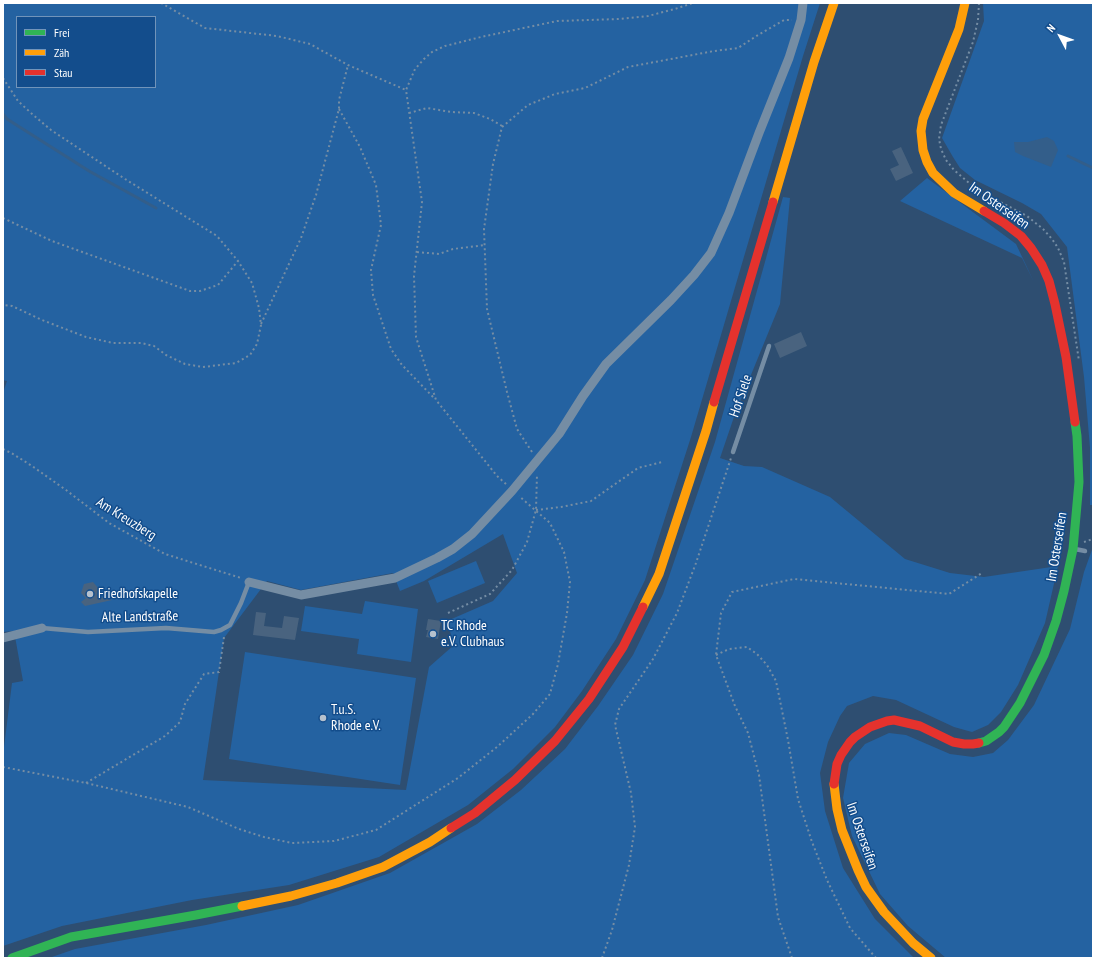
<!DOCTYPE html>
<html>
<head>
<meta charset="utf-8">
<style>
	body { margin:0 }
	#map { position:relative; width:1096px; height:961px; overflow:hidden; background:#2e4e71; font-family:"PT Sans Narrow",sans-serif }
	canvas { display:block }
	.frame { position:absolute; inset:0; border:4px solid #fff; pointer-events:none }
	.legend { position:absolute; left:16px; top:16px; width:140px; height:72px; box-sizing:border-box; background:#134d8c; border:1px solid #7194ba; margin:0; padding:5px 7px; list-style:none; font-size:12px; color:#fff }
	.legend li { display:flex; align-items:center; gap:8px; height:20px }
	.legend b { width:20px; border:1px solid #7194ba }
	.north { position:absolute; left:1040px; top:16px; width:40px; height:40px; -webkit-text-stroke:3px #134d8c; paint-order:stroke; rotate:311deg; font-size:11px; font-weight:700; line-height:16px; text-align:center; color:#fff }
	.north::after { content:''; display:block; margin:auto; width:14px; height:18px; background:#fff; clip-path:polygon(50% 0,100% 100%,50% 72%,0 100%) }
</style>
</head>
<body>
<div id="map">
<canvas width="1096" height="961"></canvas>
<div class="frame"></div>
<ul class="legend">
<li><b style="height:5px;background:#30b455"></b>Frei</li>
<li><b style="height:5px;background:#ff9f0a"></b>Zäh</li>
<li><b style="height:5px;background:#e5322d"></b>Stau</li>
</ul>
<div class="north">N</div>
</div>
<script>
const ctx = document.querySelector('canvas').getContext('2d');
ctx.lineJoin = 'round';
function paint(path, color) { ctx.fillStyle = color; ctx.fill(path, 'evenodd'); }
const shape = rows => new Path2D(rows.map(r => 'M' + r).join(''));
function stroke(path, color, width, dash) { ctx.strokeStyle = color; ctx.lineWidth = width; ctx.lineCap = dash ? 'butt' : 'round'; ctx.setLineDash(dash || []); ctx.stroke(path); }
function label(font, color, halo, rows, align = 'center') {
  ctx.font = font + ' "PT Sans Narrow",sans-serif'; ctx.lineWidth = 3; ctx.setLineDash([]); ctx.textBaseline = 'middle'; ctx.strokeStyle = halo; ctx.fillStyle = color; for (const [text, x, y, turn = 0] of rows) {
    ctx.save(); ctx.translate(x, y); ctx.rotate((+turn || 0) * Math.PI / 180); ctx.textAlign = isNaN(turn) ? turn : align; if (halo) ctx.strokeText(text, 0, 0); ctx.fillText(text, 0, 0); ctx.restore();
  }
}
paint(shape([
	[3,3,820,3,803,56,691,437,645,580,616,639,582,691,555,727,513,769,468,805,379,857,289,885,192,900,62,926,3,946,3,755,12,683,23,681,14,631,3,632,3,393,7,381,3,380],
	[17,17,155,17,155,87,17,87],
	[503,534,517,573,493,601,447,621,454,645,429,667,406,790,203,780,224,638,267,581,301,590,393,573,400,591,424,581],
	[983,3,1093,3,1093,395,1092,397,1093,418,1093,505,1090,505,1090,448,1084,377,1067,247,1041,214,1022,203,975,180,960,168,953,157,942,138,984,21],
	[927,178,1016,244,1034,282,1022,258,900,201],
	[783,197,790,198,780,304,735,414,720,458,744,466,762,467,830,497,905,559,950,573,984,577,1058,566,1045,623,1018,685,1001,712,988,725,972,732,954,727,896,700,873,696,847,706,840,716,828,742,820,773,825,811,843,868,875,919,914,958,49,958,75,949,206,925,298,905,390,873,477,824,521,790,565,749,598,706,633,655,663,594,715,442],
	[1093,547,1093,958,946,958,908,926,880,894,852,836,843,798,849,763,865,744,889,733,906,735,950,754,973,757,993,753,1008,740,1034,705,1070,629,1084,572],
	[476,561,485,583,437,603,428,581],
	[365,601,418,609,411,662,357,654,359,639,301,631,305,606,362,614],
	[245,652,416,678,400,785,229,759]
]), '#2462a1');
paint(shape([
	[1047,137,1054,141,1058,150,1051,167,1023,156,1015,152,1014,142,1028,142]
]), '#335e8a');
stroke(shape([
	[3,114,7,119,89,171,156,208],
	[1068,156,1093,168]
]), '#335e8a', 3);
paint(shape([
	[901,147,913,173,896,181,890,169,899,165,892,151],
	[801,332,807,346,780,358,774,344],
	[93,582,99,589,97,596,112,600,85,606,81,602,86,598,81,593,84,584],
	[256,612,266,613,264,626,282,628,284,616,299,618,295,640,253,635],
	[428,619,441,621,438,639,426,637,428,630,426,630]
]), '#49637f');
stroke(shape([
	[161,3,205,28,277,36,310,44,348,65,406,90],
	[979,3,978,20,973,42,941,125,939,139,941,149,946,160,954,170,969,183,987,195,1027,216,1043,229,1052,239,1058,248,1064,262,1079,361],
	[3,78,18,101,31,113,51,130,125,179,217,236,238,261,252,283,259,308,261,325,257,344,250,355,236,363,203,367,185,364,166,355,154,346,141,343,113,343,86,337,42,320,12,306,3,305],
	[339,109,360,147,376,185,381,225,371,270,373,295,391,349,402,365,434,398],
	[409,113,427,108,451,112,474,113,490,119,502,126],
	[3,218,52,241,190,291,200,291,218,285,238,261],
	[417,252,439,254,453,249,485,245],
	[261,324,301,238,316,195,339,109,339,100,348,65],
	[3,449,13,454,32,466,66,490,109,523,165,554,241,578],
	[532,452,517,429,507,392,487,309,484,229,493,164,502,127,528,105,555,94,585,88,628,67,714,51,738,48,758,35,784,20,792,20],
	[506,484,497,476,436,400,416,337,414,276,422,202,406,90,415,69,424,59,432,52,445,46,481,37,557,21,620,19,648,16,675,9,693,3],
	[536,510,561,507,591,501,638,468,662,462],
	[1084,542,1093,539],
	[448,613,490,594,512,570,527,542,536,510,537,474],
	[716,655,729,649,747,647,757,654,767,665,776,681,788,740,798,799,812,842,827,880,850,928,876,958],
	[3,767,86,783,188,807,239,829,264,837,292,843,334,841,376,830,458,778,497,747,533,714,550,694,558,664,567,613,570,582,564,552,550,523,519,496],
	[86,783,165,736,180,722,185,704,204,674,219,672,224,637],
	[602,958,612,930,629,865,635,827,631,793,615,725,619,709,653,659,677,613,696,563,731,458],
	[792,958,778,917,759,775,748,733,735,706,716,655,721,613,732,592,794,579,949,594,982,573]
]), '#758da4', 2, [2, 3]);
stroke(shape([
	[733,452,769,346],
	[1075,549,1085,551],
	[42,628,88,632,166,628,214,632,221,630,230,625,241,603,249,582]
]), '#758da4', 4.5);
stroke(shape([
	[249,582,301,595,395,578,437,558,453,549,472,534,512,491,559,434,583,396,606,364,671,300,694,275,711,253,729,213,759,133,789,58,801,20,803,3],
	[3,638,42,628]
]), '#758da4', 9);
stroke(shape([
	[979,743,986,741,999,732,1004,727,1020,703,1044,655,1056,621,1064,591,1073,549,1079,482,1077,436,1075,422],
	[12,958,71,937,196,915,242,906]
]), '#30b455', 9);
stroke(shape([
	[965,3,959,29,923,119,921,131,923,150,927,162,933,173,954,193,984,211],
	[773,202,814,62,834,3],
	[643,607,659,574,706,431,714,402],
	[834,784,837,809,842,830,858,870,866,887,884,912,913,943,931,958],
	[242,906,291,896,337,883,383,867,430,842,451,828]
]), '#ff9f0a', 9);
stroke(shape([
	[984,211,1004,223,1021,236,1031,248,1042,265,1049,281,1055,304,1066,357,1075,422],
	[714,402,773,202],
	[834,784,837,764,841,755,850,742,855,737,870,727,887,721,894,720,920,726,953,742,964,744,973,744,979,743],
	[451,828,475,813,515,780,555,741,589,699,623,647,643,607]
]), '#e5322d', 9);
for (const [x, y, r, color] of [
	[90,594,4,"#b6c1cd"],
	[433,634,4,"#b6c1cd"],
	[323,718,4,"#b6c1cd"]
]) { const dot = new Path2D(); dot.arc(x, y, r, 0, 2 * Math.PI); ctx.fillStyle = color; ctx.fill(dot); stroke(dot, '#134d8c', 1.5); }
label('14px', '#fff', '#134d8c', [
	["Im Osterseifen",999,206,35],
	["Hof Siele",741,396,-71],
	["Am Kreuzberg",126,519,32],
	["Im Osterseifen",1057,547,-81],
	["Alte Landstraße",140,617,-1],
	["Im Osterseifen",862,836,71]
]);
label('14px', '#fff', '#134d8c', [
	["Friedhofskapelle",98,594],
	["TC Rhode",441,626],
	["e.V. Clubhaus",441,642],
	["T.u.S.",331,710],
	["Rhode e.V.",331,726]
], 'left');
</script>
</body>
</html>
